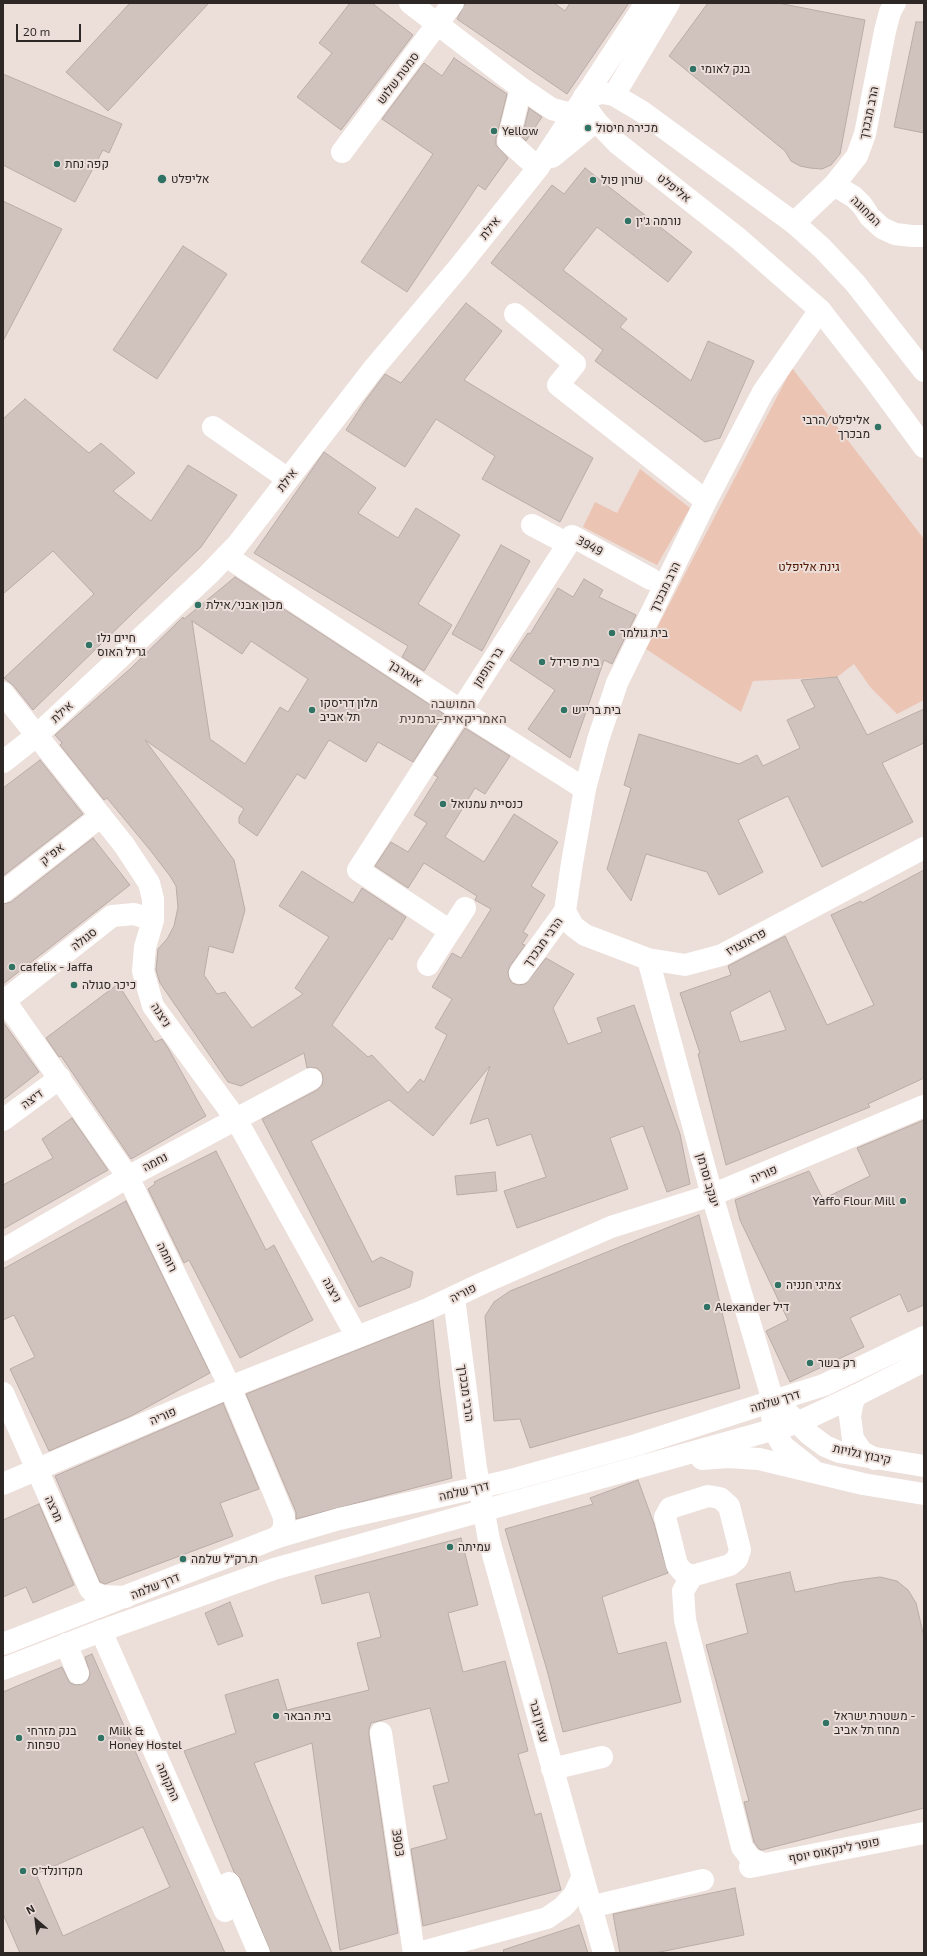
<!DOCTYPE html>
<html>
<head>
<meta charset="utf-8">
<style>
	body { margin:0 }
	#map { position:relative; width:927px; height:1956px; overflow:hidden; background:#ecded9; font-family:"Exo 2",sans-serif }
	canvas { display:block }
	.frame { position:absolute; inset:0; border:4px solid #2d2826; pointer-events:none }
	.north { position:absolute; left:16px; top:1900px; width:40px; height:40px; -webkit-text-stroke:3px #ecded9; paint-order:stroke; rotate:332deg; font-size:11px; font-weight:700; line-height:16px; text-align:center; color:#2d2826 }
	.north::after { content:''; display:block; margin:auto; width:14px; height:18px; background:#2d2826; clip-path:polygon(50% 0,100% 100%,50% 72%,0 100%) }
	.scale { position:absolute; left:16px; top:24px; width:65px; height:18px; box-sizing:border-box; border:2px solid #2d2826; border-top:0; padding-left:5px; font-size:12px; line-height:14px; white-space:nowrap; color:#2d2826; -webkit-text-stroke:3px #ecded9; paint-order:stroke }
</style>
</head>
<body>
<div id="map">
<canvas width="927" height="1956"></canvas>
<div class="frame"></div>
<div class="north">N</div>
<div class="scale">20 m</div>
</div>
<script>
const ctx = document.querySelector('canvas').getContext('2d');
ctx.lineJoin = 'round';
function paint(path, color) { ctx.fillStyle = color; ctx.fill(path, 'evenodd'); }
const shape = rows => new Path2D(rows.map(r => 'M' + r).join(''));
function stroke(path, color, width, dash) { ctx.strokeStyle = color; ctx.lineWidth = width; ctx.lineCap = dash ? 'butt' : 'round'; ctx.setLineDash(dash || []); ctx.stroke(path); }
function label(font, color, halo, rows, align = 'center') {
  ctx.font = font + ' "Exo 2",Heebo,sans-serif'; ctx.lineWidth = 4; ctx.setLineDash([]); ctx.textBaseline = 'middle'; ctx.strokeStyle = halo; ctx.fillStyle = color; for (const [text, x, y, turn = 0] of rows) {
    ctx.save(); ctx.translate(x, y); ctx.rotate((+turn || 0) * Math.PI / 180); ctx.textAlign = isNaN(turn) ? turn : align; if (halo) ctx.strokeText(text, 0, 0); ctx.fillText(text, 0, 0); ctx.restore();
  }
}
paint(shape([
	[792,368,924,539,924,700,897,714,871,688,854,664,837,677,753,681,741,712,646,649],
	[640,469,690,508,657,565,583,527,595,502,617,513]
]), '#ebc4b3');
const building = shape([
	[130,3,209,3,108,111,66,72,130,3],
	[350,3,372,3,413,35,341,130,297,97,332,53,319,43,350,3],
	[465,3,554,3,565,11,570,3,629,3,567,94,457,19,465,3],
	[708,3,778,3,865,20,840,154,831,165,822,169,810,168,800,166,791,161,785,151,669,56,708,3],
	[916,22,924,22,924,133,894,127,916,22],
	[454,58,507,94,496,138,496,145,508,158,485,190,478,185,407,292,361,262,433,154,382,119,424,63,442,76,454,58],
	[3,74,122,124,109,153,103,150,75,202,3,165,3,74],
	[529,108,542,117,526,141,522,137,529,108],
	[585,168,692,252,668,282,597,227,563,270,627,319,620,327,691,381,708,341,754,361,720,438,705,442,595,361,603,350,491,263,552,185,564,194,585,168],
	[3,201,62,229,3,341,3,201],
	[183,246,227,274,157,379,113,350,183,246],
	[466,303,502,331,464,380,593,458,560,522,482,479,495,456,436,419,405,467,346,430,365,401,385,374,401,383,466,303],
	[25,399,89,453,101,443,135,473,113,491,151,521,188,465,237,495,201,547,33,710,13,685,4,678,94,594,53,551,3,594,3,419,25,399],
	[324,452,376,488,358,513,398,538,416,508,460,535,418,604,452,625,424,671,402,657,408,646,254,553,324,452],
	[501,545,530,561,482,651,452,634,501,545],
	[235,577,444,714,413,762,378,742,366,762,329,740,305,779,297,774,257,836,239,823,239,817,244,809,145,740,234,860,245,910,233,953,209,946,204,975,217,994,225,992,252,1028,303,994,295,988,329,937,279,906,302,871,353,903,362,888,406,917,392,940,389,938,332,1025,368,1057,372,1055,408,1093,420,1079,424,1082,447,1035,435,1028,452,999,432,987,452,953,461,958,491,909,475,900,477,896,424,863,408,888,375,866,391,842,408,852,427,823,414,815,438,777,434,775,465,728,510,756,485,794,475,788,445,837,484,862,514,814,558,842,531,886,545,895,523,932,528,935,522,944,525,945,510,966,508,972,509,978,512,983,518,985,525,984,546,958,574,974,553,1008,568,1044,602,1032,597,1018,634,1005,680,1134,690,1184,667,1192,643,1126,610,1138,628,1189,517,1228,504,1191,546,1177,531,1134,497,1146,488,1118,470,1124,490,1066,433,1136,389,1100,311,1141,372,1262,381,1257,413,1272,410,1287,359,1307,262,1119,317,1090,322,1085,323,1080,322,1073,317,1068,307,1068,304,1053,241,1086,228,1082,160,983,156,970,158,949,167,939,174,926,178,907,176,886,170,876,150,850,107,798,104,800,60,745,62,743,55,735,130,669,183,617,184,619,235,577],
	[192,621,242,654,251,641,308,679,288,712,280,707,245,764,210,739,192,621],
	[584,579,603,590,599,597,636,615,612,664,604,660,570,758,528,729,555,690,510,660,528,633,530,634,558,588,573,597,584,579],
	[837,677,867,735,924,709,924,743,882,763,913,822,822,867,788,796,738,820,763,872,719,895,707,872,646,854,631,901,607,869,631,788,624,785,639,734,739,764,757,755,763,766,800,748,787,720,815,707,801,680,837,677],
	[40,760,83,814,3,876,3,788,40,760],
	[93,838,130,885,3,984,3,904,11,902,93,838],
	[924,870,924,1078,868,1104,870,1107,726,1165,698,1054,700,1053,680,993,731,975,728,966,785,936,827,1025,874,1005,831,915,861,901,862,903,924,870],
	[770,991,786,1030,740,1042,730,1012,770,991],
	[118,984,155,1042,162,1039,168,1048,206,1116,131,1159,61,1056,59,1057,46,1038,118,984],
	[3,1022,39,1072,3,1100,3,1022],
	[72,1118,108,1170,3,1229,3,1185,53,1158,42,1139,72,1118],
	[924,1120,924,1305,908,1312,900,1294,850,1318,864,1347,790,1382,766,1331,788,1320,740,1220,735,1200,809,1171,823,1199,870,1176,857,1148,924,1120],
	[216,1151,266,1250,274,1245,313,1320,240,1358,189,1260,184,1263,148,1189,155,1184,154,1182,216,1151],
	[495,1172,497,1191,457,1195,455,1176,495,1172],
	[126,1201,210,1373,129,1417,49,1451,10,1369,35,1357,14,1315,3,1320,3,1269,126,1201],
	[699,1215,740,1388,530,1448,520,1419,494,1421,485,1316,494,1302,510,1291,699,1215],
	[433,1320,440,1388,452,1478,296,1519,296,1512,246,1394,433,1320],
	[223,1403,259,1489,220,1503,233,1536,105,1584,100,1582,55,1476,223,1403],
	[638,1480,654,1524,668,1573,602,1597,618,1654,666,1642,681,1702,563,1732,547,1670,505,1529,593,1504,590,1498,638,1480],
	[39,1504,74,1585,33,1603,26,1587,3,1597,3,1520,39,1504],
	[461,1538,478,1605,448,1613,463,1672,505,1661,528,1751,518,1754,535,1815,541,1813,561,1890,423,1926,411,1849,447,1839,433,1786,449,1782,430,1708,371,1723,369,1729,369,1735,398,1933,340,1950,312,1743,254,1763,332,1953,271,1953,240,1878,234,1872,184,1751,236,1733,225,1695,278,1679,287,1710,369,1690,357,1643,381,1637,369,1592,322,1604,315,1576,461,1538],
	[790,1572,795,1592,843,1582,880,1577,897,1581,908,1590,916,1603,924,1637,924,1808,762,1850,759,1849,754,1842,744,1802,749,1801,706,1645,748,1633,736,1584,790,1572],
	[230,1602,243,1636,218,1645,205,1613,230,1602],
	[92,1654,225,1953,20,1953,3,1914,3,1692,62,1667,70,1683,76,1685,83,1684,88,1680,90,1674,85,1657,92,1654],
	[143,1827,170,1887,63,1936,36,1874,143,1827],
	[735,1888,744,1935,655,1953,620,1953,613,1914,735,1888],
	[579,1925,588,1953,504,1953,503,1950,579,1925]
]);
paint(building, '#d0c2bd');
stroke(building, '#b9aca7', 1);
stroke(shape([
	[410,3,521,88,552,109,571,114],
	[521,88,508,141,538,168],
	[614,95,669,3],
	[342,152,453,3],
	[552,157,596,121],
	[834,185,854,197,862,205,870,217,882,228,895,234,912,236,924,236],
	[794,223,834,185,857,156,865,134,885,31,890,12,895,3],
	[515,314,575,364,558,385,706,501],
	[213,427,288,479],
	[532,525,568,544,572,536,651,579],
	[226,556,460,710,585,789],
	[3,693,124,845,149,883,153,899,153,920,145,947,143,971,153,1006,236,1119,357,1337],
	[3,762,36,736,208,575,237,545,374,368,459,267,538,168,646,3],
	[3,892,101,816],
	[565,911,573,926,585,935,648,959,685,965,722,955,924,848],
	[450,931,358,870,568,544],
	[648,959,712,1195,773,1401,824,1385,924,1337],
	[428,965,465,908],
	[520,973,565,911,572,863,585,789,598,740,617,683,706,501,763,392,820,310],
	[3,998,128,1177,230,1387,284,1517,284,1528,278,1537],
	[3,1002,112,916,134,914,153,920],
	[3,1120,60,1078],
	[3,1250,128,1177,311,1079],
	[454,1298,476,1468,489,1540,604,1953],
	[3,1393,90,1589,93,1592,102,1596,126,1597],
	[797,1423,857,1395,924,1361],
	[3,1484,230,1387,428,1309,483,1283,611,1227,712,1195,924,1106],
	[692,1576,683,1572,677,1565,665,1517,670,1508,708,1496,720,1498,729,1506,740,1550,737,1559,730,1565,692,1576,683,1591,685,1620,742,1847,751,1859,764,1864],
	[101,1631,225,1911],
	[66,1644,78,1673],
	[381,1733,414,1953],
	[552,1769,602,1757],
	[750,1867,924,1833],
	[225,1885,229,1883,259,1953],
	[590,1907,703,1880],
	[418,1953,547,1918,563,1907,574,1895,582,1878]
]), '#fff', 22);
stroke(shape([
	[924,371,855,283,822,248,794,223,641,111,614,95,602,93,584,97,589,111,596,121,617,143,739,239,820,310,874,379,924,447],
	[857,1395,853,1401,850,1416,853,1439,862,1452,875,1459],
	[788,1413,809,1434,825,1446,839,1452,924,1466],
	[772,1416,774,1430,783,1446,812,1469],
	[702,1459,728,1457,759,1459,863,1484,924,1494],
	[3,1644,278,1537,339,1519,507,1481,636,1445,773,1401],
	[3,1669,101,1631,274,1569,797,1423]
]), '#fff', 22);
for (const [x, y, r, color] of [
	[693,69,4,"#307365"],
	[588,128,4,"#307365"],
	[494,131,4,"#307365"],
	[57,164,4,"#307365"],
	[162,179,5,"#307365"],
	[593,180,4,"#307365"],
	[628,221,4,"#307365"],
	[878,427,4,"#307365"],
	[198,605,4,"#307365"],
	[612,633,4,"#307365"],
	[89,645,4,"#307365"],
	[542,662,4,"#307365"],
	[312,710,4,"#307365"],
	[564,710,4,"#307365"],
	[443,804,4,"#307365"],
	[12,967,4,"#307365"],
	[74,985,4,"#307365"],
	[903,1201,4,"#307365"],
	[778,1285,4,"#307365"],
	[707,1307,4,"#307365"],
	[810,1363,4,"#307365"],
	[450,1547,4,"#307365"],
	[183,1559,4,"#307365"],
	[276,1716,4,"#307365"],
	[826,1723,4,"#307365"],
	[19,1738,4,"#307365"],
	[101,1738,4,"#307365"],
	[23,1871,4,"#307365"]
]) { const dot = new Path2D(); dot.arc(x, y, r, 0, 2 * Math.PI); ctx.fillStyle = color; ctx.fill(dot); stroke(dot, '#ecded9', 1.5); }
label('12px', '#2d2826', '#ecded9', [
	["בנק לאומי",701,69],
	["מכירת חיסול",596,128],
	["Yellow",502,131],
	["קפה נחת",65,164],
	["אליפלט",171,179],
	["שרון פול",601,180],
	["נורמה ג'ין",636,221],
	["אליפלט/הרבי",870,420,"right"],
	["מבכרך",870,434,"right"],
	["מכון אבני/אילת",206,605],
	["בית גולמר",620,633],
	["חיים נלו",97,638],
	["גריל האוס",97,652],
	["בית פרידל",550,662],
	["מלון דריסקו",320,703],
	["תל אביב",320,717],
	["בית ברייש",572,710],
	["כנסיית עמנואל",451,804],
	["cafelix - Jaffa",20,967],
	["כיכר סגולה",82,985],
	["Yaffo Flour Mill",895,1201,"right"],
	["צמיגי חנניה",786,1285],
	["Alexander דיל",715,1307],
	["רק בשר",818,1363],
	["עמיתה",458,1547],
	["ת.רק״ל שלמה",191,1559],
	["בית הבאר",284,1716],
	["משטרת ישראל -",834,1716],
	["מחוז תל אביב",834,1730],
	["בנק מזרחי",27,1731],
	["טפחות",27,1745],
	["Milk &",109,1731],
	["Honey Hostel",109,1745],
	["מקדונלד'ס",31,1871]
], 'left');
label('12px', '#2d2826', '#ecded9', [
	["סמטת שלוש",398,78,-53],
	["הרב מבכרך",869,113,-78],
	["אליפלט",674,188,38],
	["המחוגה",866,211,45],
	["אילת",490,228,-51],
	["אילת",287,480,-52],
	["3949",590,546,28],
	["הרב מבכרך",665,587,-64],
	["בר הופמן",488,667,-57],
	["אוארבך",405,673,33],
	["אילת",62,712,-43],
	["אפ\"ק",52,854,-38],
	["סגולה",84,939,-38],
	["הרבי מבכרך",543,942,-54],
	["פראנצויז",746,942,-28],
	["ניצנה",161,1015,57],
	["דיצה",32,1099,-36],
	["נחמה",155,1162,-28],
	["פוריה",764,1174,-23],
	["יעקב וסרמן",708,1180,74],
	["רוחמה",167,1257,64],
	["ניצנה",332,1290,61],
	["פוריה",463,1293,-27],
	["הרבי מבכרך",466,1393,82],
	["דרך שלמה",775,1401,-17],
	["פוריה",163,1416,-23],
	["קיבוץ גלויות",862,1454,12],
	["דרך שלמה",464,1491,-13],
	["תרצה",54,1509,66],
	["דרך שלמה",155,1586,-22],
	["עציון גבר",539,1721,75],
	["התקומה",168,1782,66],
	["3903",398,1843,82],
	["פופר לינקאוס יוסף",834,1850,-11]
]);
label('12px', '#501900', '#ecded9', [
	["גינת אליפלט",809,567]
]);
label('13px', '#534843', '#ecded9', [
	["המושבה",453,704],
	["האמריקאית–גרמנית",453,719]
]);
</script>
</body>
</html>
